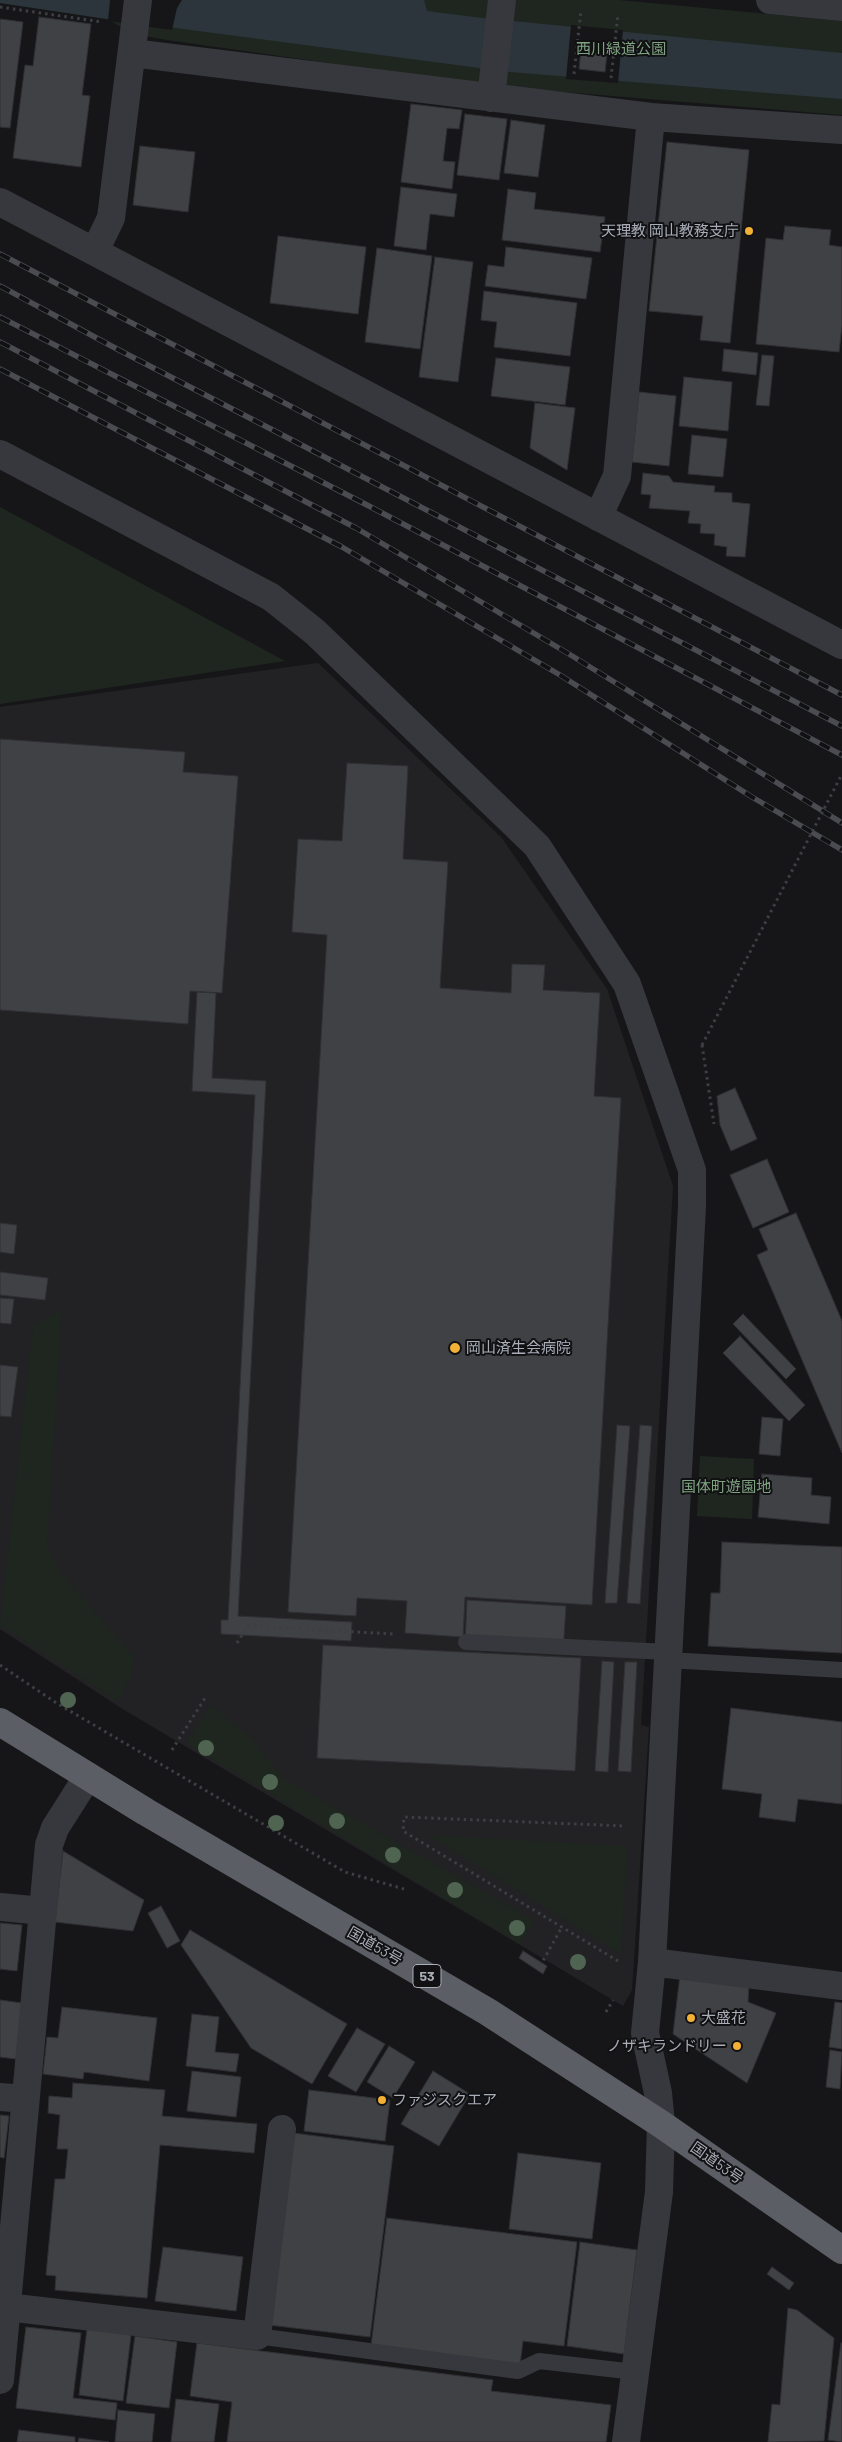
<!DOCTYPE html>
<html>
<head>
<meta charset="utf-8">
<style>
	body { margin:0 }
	canvas { display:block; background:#161618 }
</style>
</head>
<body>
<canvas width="842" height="2442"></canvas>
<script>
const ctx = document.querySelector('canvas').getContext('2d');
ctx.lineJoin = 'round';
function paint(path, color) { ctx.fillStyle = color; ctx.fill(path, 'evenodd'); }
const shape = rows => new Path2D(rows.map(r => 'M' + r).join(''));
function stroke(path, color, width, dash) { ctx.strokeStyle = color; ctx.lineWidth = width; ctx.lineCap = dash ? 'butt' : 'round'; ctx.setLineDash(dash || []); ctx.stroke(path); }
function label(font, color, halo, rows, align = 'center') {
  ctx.font = font + ' Barlow,"Noto Sans JP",sans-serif'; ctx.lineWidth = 4; ctx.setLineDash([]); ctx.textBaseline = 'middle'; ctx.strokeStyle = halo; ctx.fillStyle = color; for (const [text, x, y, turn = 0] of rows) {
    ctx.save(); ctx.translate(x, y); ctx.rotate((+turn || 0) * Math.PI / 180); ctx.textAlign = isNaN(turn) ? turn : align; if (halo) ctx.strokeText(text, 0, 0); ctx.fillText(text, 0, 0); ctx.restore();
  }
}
paint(shape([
	[318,663,501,837,607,989,673,1186,641,1725,649,1727,632,1990,623,2006,121,1708,0,1629,0,707]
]), '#222225');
paint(shape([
	[0,0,619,0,842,21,842,115,492,86,167,40,134,34,107,19,0,3],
	[0,507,285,661,0,704],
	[62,1308,47,1546,61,1573,134,1657,132,1674,118,1701,0,1625,33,1327],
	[700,1456,754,1459,752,1519,697,1516],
	[211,1705,250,1737,283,1778,535,1921,520,1944,186,1743],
	[428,1835,627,1846,621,1954,532,1899]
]), '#1e261f');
paint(shape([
	[0,0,424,0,427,11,482,18,842,53,842,99,510,72,107,19,0,3]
]), '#2c353c');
paint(shape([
	[110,0,182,0,177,8,172,30,108,21],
	[571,25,623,30,618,83,566,79]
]), '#161618');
const building = shape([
	[39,17,91,24,82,95,90,96,81,167,13,158,25,65,33,66,39,17],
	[0,19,23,22,10,128,0,127,0,19],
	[582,41,608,44,605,72,579,69,582,41],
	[411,104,462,110,459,129,447,128,443,161,455,162,452,189,401,182,411,104],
	[465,114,507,119,499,180,457,175,465,114],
	[511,120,545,125,538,177,504,173,511,120],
	[667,142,749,150,730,343,700,340,703,316,649,311,667,142],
	[140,146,195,152,188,212,133,205,140,146],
	[401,187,457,194,454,217,430,214,426,250,394,246,401,187],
	[508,189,536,193,534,209,605,217,600,252,502,240,508,189],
	[785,226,831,230,829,245,842,247,842,325,839,352,756,344,766,238,783,240,785,226],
	[278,236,366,247,358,314,270,303,278,236],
	[506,247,592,258,586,299,485,286,488,265,504,267,506,247],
	[377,248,432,256,420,349,365,342,377,248],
	[435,257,473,262,458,382,419,377,435,257],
	[484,291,577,303,570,356,494,347,497,322,481,320,484,291],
	[724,349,758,353,756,375,722,371,724,349],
	[762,355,774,356,769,406,756,405,762,355],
	[496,358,570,367,565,405,491,396,496,358],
	[684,377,732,382,728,431,679,426,684,377],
	[639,392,676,396,669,466,632,462,639,392],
	[535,403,575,408,567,470,530,448,535,403],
	[692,435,727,439,723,477,688,474,692,435],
	[643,473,669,476,673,482,715,486,714,492,732,493,732,502,750,504,745,557,726,556,727,547,714,545,715,534,700,533,701,524,688,523,690,511,649,508,651,495,641,494,643,473],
	[0,739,185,752,183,772,238,776,222,993,190,991,188,1024,0,1010,0,739],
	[347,763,408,766,403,859,448,862,440,988,511,993,512,964,545,965,543,990,600,993,594,1096,621,1098,592,1605,465,1597,463,1637,405,1633,407,1601,357,1598,356,1616,288,1612,327,935,292,932,298,839,342,841,347,763],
	[197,992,216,993,212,1078,266,1081,238,1616,352,1622,351,1641,221,1634,221,1620,228,1620,255,1095,192,1091,197,992],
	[735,1088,757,1139,731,1151,720,1125,717,1096,735,1088],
	[767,1159,789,1212,753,1228,730,1175,767,1159],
	[796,1213,842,1321,842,1453,757,1255,768,1250,759,1229,796,1213],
	[0,1223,17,1225,14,1254,0,1252,0,1223],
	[0,1272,48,1278,45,1300,0,1295,0,1272],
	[0,1298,14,1299,11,1324,0,1323,0,1298],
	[743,1314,796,1369,786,1379,733,1324,743,1314],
	[740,1336,805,1405,789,1421,723,1353,740,1336],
	[0,1365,18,1367,11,1417,0,1416,0,1365],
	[762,1417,783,1419,780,1456,759,1454,762,1417],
	[617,1425,630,1426,617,1603,605,1603,617,1425],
	[640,1425,652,1426,640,1604,627,1603,640,1425],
	[762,1474,812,1478,811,1495,831,1497,829,1524,758,1517,762,1474],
	[722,1542,842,1547,842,1653,708,1646,711,1593,720,1593,722,1542],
	[467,1600,566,1606,563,1652,465,1646,467,1600],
	[323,1645,581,1658,575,1771,317,1758,323,1645],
	[602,1661,614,1662,608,1772,595,1771,602,1661],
	[625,1662,637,1662,631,1772,618,1771,625,1662],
	[731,1708,842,1722,842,1804,798,1799,795,1822,759,1817,762,1794,722,1789,731,1708],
	[63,1851,144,1900,133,1931,55,1922,63,1851],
	[161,1906,180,1941,167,1948,148,1913,161,1906],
	[0,1923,22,1925,17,1971,0,1969,0,1923],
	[190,1930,347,2024,312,2084,251,2048,181,1945,190,1930],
	[523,1951,547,1966,543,1974,519,1958,523,1951],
	[680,1975,749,1984,748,2002,776,2013,747,2083,673,2034,680,1975],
	[0,2000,22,2003,16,2059,0,2057,0,2000],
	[835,2002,842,2003,842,2049,829,2047,835,2002],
	[62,2007,157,2018,149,2081,84,2072,83,2079,43,2074,47,2037,58,2038,62,2007],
	[192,2014,219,2017,215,2052,239,2054,236,2072,186,2066,192,2014],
	[357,2028,385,2044,356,2092,328,2076,357,2028],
	[389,2046,415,2062,393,2098,367,2082,389,2046],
	[830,2050,842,2052,840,2089,826,2087,830,2050],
	[192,2071,241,2077,236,2117,187,2111,192,2071],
	[433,2071,470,2094,439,2146,401,2124,433,2071],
	[73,2083,165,2090,162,2116,257,2124,254,2153,160,2145,147,2298,55,2290,56,2276,46,2275,55,2179,65,2179,68,2149,57,2149,60,2115,48,2113,49,2096,72,2098,73,2083],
	[309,2090,390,2100,385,2141,304,2131,309,2090],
	[0,2115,9,2116,4,2158,0,2157,0,2115],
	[293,2133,394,2146,370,2337,269,2325,293,2133],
	[518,2153,601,2163,592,2239,509,2229,518,2153],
	[387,2218,577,2242,564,2346,523,2341,520,2365,371,2346,387,2218],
	[580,2242,637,2250,624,2354,567,2346,580,2242],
	[163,2247,243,2257,236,2311,155,2301,163,2247],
	[772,2267,794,2283,789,2290,767,2274,772,2267],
	[788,2308,797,2310,834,2338,824,2441,768,2442,772,2404,780,2405,788,2308],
	[26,2327,81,2333,73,2398,117,2403,115,2420,16,2408,26,2327],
	[87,2329,131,2335,123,2401,79,2395,87,2329],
	[135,2336,177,2342,169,2408,126,2403,135,2336],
	[197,2343,493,2380,491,2391,611,2405,606,2442,227,2442,232,2402,190,2396,197,2343],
	[841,2343,842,2343,842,2442,828,2440,841,2343],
	[176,2399,219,2404,214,2442,171,2442,176,2399],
	[118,2410,155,2414,152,2442,115,2442,118,2410],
	[19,2430,75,2437,75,2442,17,2442,19,2430],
	[79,2438,109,2442,78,2442,79,2438]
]);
paint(building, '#404145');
stroke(building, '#303034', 1);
stroke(shape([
	[0,7,102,22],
	[574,74,581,10],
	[611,78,618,14],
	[702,1045,714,1124],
	[237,1643,248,1626,393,1634],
	[0,1665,58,1704,345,1872,404,1889],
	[172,1750,205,1698],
	[618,1961,403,1831,404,1817,625,1826],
	[540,1966,562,1927],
	[606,2012,613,2000]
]), '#3d3f44', 3, [2.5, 4]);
stroke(shape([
	[466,1642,668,1652],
	[668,1660,842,1670],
	[257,2336,518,2371,539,2361,635,2372]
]), '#37383d', 16);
stroke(shape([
	[770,0,842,7],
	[132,53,651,117,842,130],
	[491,98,502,0],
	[0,454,271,597,315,632,537,846,627,984,692,1170,692,1206,652,1962,645,2033,658,2093,661,2124,659,2192,626,2442],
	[598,517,617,476,651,117],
	[0,1907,43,1911],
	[652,1962,842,1986],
	[0,2097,25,2099],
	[7,2307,257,2336,282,2129],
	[0,2380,49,1845,55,1828,88,1776]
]), '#37383d', 28);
stroke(shape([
	[0,202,842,645],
	[95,251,111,218,138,0]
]), '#37383d', 28);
stroke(shape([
	[0,1722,146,1812,488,2012,661,2124,842,2250]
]), '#5b5e65', 28);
const rail = shape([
	[0,254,842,695],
	[0,286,117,349,842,726],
	[0,317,367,505,842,755],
	[0,342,356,528,569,654,842,823],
	[0,369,342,547,560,675,752,797,842,850]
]);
stroke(rail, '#4a4c52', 5.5);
stroke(rail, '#111113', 4, [11]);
stroke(shape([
	[702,1045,842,774]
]), '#3d3f44', 3, [2.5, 4]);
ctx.fillStyle = '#506452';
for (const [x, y] of [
	[68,1700],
	[206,1748],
	[270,1782],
	[337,1821],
	[276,1823],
	[393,1855],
	[455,1890],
	[517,1928],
	[578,1962]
]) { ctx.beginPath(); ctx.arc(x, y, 8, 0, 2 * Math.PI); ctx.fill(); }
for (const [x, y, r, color] of [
	[749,231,5,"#f2b134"],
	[455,1348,6,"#f2b134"],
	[691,2018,5,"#f2b134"],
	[737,2046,5,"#f2b134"],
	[382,2100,5,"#f2b134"]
]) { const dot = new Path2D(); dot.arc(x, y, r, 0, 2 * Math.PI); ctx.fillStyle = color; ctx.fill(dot); stroke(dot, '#111113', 2); }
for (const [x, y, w] of [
	[427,1976,28]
]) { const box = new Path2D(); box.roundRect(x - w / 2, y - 11.5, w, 23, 4); ctx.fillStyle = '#111113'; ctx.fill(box); stroke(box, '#a8adb8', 1); }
label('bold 14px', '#a8adb8', null, [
	["53",427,1976]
]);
label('15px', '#7fa381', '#111113', [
	["西川緑道公園",621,49],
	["国体町遊園地",726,1487]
]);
label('15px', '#a8adb8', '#111113', [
	["天理教 岡山教務支庁",739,231,"right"],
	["岡山済生会病院",466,1348],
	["大盛花",701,2018],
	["ノザキランドリー",727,2046,"right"],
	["ファジスクエア",392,2100]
], 'left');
label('15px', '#a8adb8', '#111113', [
	["国道53号",375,1946,30],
	["国道53号",717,2163,35]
]);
</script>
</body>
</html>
